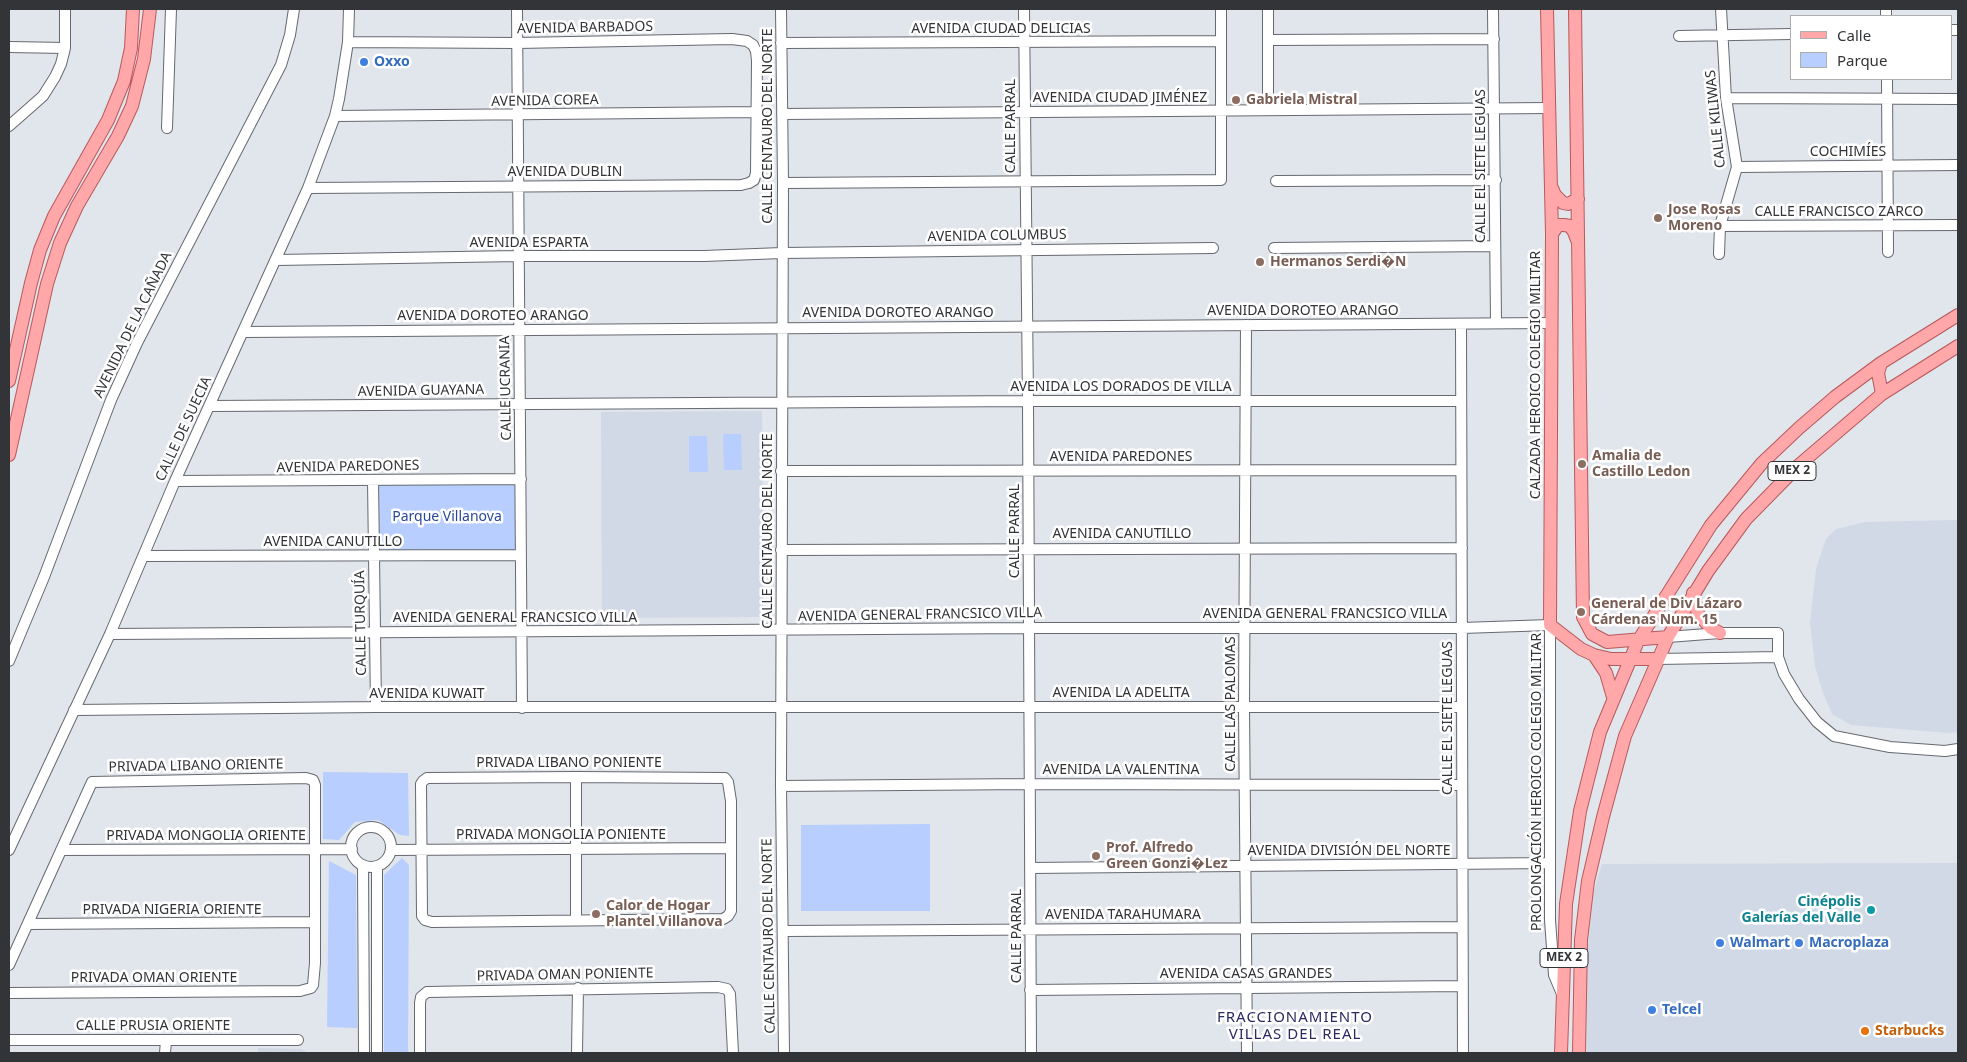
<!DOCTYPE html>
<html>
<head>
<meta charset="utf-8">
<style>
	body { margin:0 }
	#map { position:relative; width:1967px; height:1062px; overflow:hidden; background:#e1e5ec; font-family:"Noto Sans",sans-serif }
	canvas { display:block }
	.frame { position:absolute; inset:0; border:10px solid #333437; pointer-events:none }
	.legend { position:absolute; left:1790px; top:15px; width:162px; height:65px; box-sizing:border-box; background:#fff; border:1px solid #adaeaf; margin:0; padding:6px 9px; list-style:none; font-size:15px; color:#333437 }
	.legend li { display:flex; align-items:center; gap:10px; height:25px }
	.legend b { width:25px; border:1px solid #adaeaf }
</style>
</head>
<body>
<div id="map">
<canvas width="1967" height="1062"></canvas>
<div class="frame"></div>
<ul class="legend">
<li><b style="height:6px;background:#ffa7a9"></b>Calle</li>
<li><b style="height:14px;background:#b8cefe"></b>Parque</li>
</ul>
</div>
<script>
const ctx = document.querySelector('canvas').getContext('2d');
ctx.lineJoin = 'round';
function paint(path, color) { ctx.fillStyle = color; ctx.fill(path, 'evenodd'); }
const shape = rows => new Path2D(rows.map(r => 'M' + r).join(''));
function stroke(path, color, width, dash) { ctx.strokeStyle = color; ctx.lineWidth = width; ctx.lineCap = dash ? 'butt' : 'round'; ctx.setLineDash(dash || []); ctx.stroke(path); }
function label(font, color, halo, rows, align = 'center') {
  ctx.font = font + ' "Noto Sans",sans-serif'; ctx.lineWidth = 5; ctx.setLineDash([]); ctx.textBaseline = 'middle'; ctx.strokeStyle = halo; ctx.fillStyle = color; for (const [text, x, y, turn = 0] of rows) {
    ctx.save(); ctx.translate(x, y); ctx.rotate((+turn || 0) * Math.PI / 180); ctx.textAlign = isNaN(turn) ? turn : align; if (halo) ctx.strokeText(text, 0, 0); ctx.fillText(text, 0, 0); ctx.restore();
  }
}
paint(shape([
	[762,411,764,617,602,618,601,412],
	[1958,520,1958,732,1949,733,1851,725,1832,714,1823,693,1815,666,1810,623,1816,569,1826,539,1836,529,1866,522],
	[1958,863,1958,1053,1587,1053,1586,968,1593,894,1602,864],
	[258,1048,301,1049,309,1053,258,1053]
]), '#d1d8e6');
paint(shape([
	[723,434,741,434,742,470,724,470],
	[689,436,707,436,708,472,689,472],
	[374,480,520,480,521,554,374,554],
	[323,772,408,773,409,836,400,835,378,820,355,822,339,840,323,839],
	[930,824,930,911,801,911,801,825],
	[402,858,409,865,408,1053,384,1053,384,875],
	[329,861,356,875,357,1028,327,1027]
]), '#b8cefe');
const minor = shape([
	[517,9,522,708],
	[781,9,783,183,781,786,784,1053],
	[1024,9,1028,401,1031,1053],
	[1268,9,1268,110],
	[1493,9,1496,323],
	[1886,9,1886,16],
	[1951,30,1958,30],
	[1679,36,1791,34],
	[1268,40,1494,39],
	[781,43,1221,41],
	[9,47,65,48],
	[1887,79,1888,252],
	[1726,98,1958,99],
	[782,114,1550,108],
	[335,116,756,112],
	[9,126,43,96,55,77,61,64,65,48,65,9],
	[167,128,171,9],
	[1737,167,1958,165],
	[1276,181,1496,180],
	[783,183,1221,180,1221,9],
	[308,188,741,185,749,183,754,180,756,173,757,61,756,51,753,45,747,41,732,39,517,43,348,42],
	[1720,226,1958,225],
	[1274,248,1495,246],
	[1719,254,1720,226,1737,167,1726,98,1721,9],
	[276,260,519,256,704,256,782,253,1213,248],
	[1461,324,1463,1053],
	[1246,325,1244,707,1247,1053],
	[244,332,1552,323],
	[210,406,1028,401,1460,401],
	[781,471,1461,470],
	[373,480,376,707],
	[175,481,521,479],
	[781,550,1462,548],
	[144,556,521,555],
	[110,634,1029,628,1462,628,1550,625,1550,920,1554,975,1562,994],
	[1668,637,1720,633,1778,633,1778,657,1784,674,1799,699,1817,722,1834,736,1890,747,1945,751,1958,749],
	[1657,659,1778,657],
	[9,661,44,577,111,400,137,343,281,65,290,35,294,9],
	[74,710,376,707,1462,707],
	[576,777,725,778,728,782,731,801,731,911,728,916,723,919,432,922,425,920,422,916,421,784,423,781,427,778,576,777],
	[576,777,576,920],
	[781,786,1030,784,1461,785],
	'351 847a20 20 0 1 1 40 0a20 20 0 1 1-40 0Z',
	[9,850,110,634,175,481,308,188,335,116,339,99,348,42,349,9],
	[61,850,352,849],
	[391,850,731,848],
	[363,865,364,1053],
	[377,866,377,1053],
	[1030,868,1549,863],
	[28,924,315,922],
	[784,931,1462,927],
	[9,965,92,782,306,778,313,780,315,785,315,963,313,985,311,988,300,991,9,993],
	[1030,990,1463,986],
	[9,1040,298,1040],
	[165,1053,166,1041],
	[420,1053,420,1003,421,997,427,992,718,987,727,989,730,994,733,1053],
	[577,1053,578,988]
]);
const major = shape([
	[1547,9,1552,234,1550,625,1581,649,1594,655,1611,659,1657,659],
	[1575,9,1583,617,1592,634,1607,642,1668,637],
	[1552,188,1555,195,1563,203,1568,204,1578,199],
	[1552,234,1558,225,1564,225,1570,226,1574,232,1577,240],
	[1881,363,1878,373,1882,394],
	[9,381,31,283,40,250,54,216,108,120,124,81,131,48,133,9],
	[9,455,47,284,60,243,77,206,118,136,132,106,144,59,150,9],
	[1693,593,1698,614,1711,628,1720,633],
	[1594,655,1606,673,1613,697],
	[1561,1053,1566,904,1580,811,1600,732,1638,641,1711,525,1762,463,1799,428,1835,397,1881,363,1958,315],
	[1579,1053,1581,940,1588,881,1603,817,1625,736,1668,637,1708,571,1746,519,1799,465,1882,394,1958,346]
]);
stroke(minor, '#66696f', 12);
stroke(major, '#b8595c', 14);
stroke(minor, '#fff', 10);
stroke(major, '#ffa7a9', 12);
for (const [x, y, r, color] of [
	[364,62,5,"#3f7fe0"],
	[1236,100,5,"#8d6e63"],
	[1658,218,5,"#8d6e63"],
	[1260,262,5,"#8d6e63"],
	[1582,464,5,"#8d6e63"],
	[1581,612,5,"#8d6e63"],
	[1096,856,5,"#8d6e63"],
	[1871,910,5,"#0f9aa8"],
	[596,914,5,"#8d6e63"],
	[1720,943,5,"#3f7fe0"],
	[1799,943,5,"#3f7fe0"],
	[1652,1010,5,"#3f7fe0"],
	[1865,1031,5,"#e8710a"]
]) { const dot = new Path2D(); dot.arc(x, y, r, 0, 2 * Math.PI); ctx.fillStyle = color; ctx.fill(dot); stroke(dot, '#fff', 2); }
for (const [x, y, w] of [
	[1792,471,48],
	[1564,958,48]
]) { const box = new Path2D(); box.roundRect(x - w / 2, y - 9.5, w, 19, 4); ctx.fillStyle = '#fff'; ctx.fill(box); stroke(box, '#333437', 1); }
label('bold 12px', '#333437', null, [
	["MEX 2",1792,471],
	["MEX 2",1564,958]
]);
label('14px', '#333437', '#fff', [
	["AVENIDA BARBADOS",585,28,-1],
	["AVENIDA CIUDAD DELICIAS",1001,29],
	["AVENIDA CIUDAD JIMÉNEZ",1120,98],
	["AVENIDA COREA",545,101,-1],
	["CALLE KILIWAS",1716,119,-96],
	["CALLE CENTAURO DEL NORTE",768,126,-90],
	["CALLE PARRAL",1011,126,-90],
	["COCHIMÍES",1848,152],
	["CALLE EL SIETE LEGUAS",1481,166,-90],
	["AVENIDA DUBLIN",565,172],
	["CALLE FRANCISCO ZARCO",1839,212],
	["AVENIDA COLUMBUS",997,236,-1],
	["AVENIDA ESPARTA",529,243],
	["AVENIDA DOROTEO ARANGO",1303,311],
	["AVENIDA DOROTEO ARANGO",898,313],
	["AVENIDA DOROTEO ARANGO",493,316],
	["AVENIDA DE LA CAÑADA",133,325,-64],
	["CALZADA HEROICO COLEGIO MILITAR",1536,375,-90],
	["AVENIDA LOS DORADOS DE VILLA",1121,387],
	["CALLE UCRANIA",506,388,-91],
	["AVENIDA GUAYANA",421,391,-1],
	["CALLE DE SUECIA",184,429,-65],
	["AVENIDA PAREDONES",1121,457],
	["AVENIDA PAREDONES",348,467,-1],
	["CALLE CENTAURO DEL NORTE",768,531,-90],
	["CALLE PARRAL",1015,531,-90],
	["AVENIDA CANUTILLO",1122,534],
	["AVENIDA CANUTILLO",333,542],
	["AVENIDA GENERAL FRANCSICO VILLA",1325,614],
	["AVENIDA GENERAL FRANCSICO VILLA",920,615,-1],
	["AVENIDA GENERAL FRANCSICO VILLA",515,618],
	["CALLE TURQUÍA",361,623,-91],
	["AVENIDA LA ADELITA",1121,693],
	["AVENIDA KUWAIT",427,694],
	["CALLE LAS PALOMAS",1231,704,-90],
	["CALLE EL SIETE LEGUAS",1448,718,-90],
	["PRIVADA LIBANO PONIENTE",569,763],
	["PRIVADA LIBANO ORIENTE",196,766,-1],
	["AVENIDA LA VALENTINA",1121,770],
	["PROLONGACIÓN HEROICO COLEGIO MILITAR",1537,782,-90],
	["PRIVADA MONGOLIA PONIENTE",561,835],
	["PRIVADA MONGOLIA ORIENTE",206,836],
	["AVENIDA DIVISIÓN DEL NORTE",1349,851],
	["PRIVADA NIGERIA ORIENTE",172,910],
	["AVENIDA TARAHUMARA",1123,915],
	["CALLE CENTAURO DEL NORTE",769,936,-91],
	["CALLE PARRAL",1017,936,-90],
	["AVENIDA CASAS GRANDES",1246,974],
	["PRIVADA OMAN PONIENTE",565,975,-1],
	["PRIVADA OMAN ORIENTE",154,978],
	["CALLE PRUSIA ORIENTE",153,1026]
]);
label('bold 14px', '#366cbe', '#fff', [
	["Oxxo",374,62],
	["Walmart",1730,943],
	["Macroplaza",1809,943],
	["Telcel",1662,1010]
], 'left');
label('bold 14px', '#785e54', '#fff', [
	["Gabriela Mistral",1246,100],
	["Jose Rosas",1668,210],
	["Moreno",1668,226],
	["Hermanos Serdi�N",1270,262],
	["Amalia de",1592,456],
	["Castillo Ledon",1592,472],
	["General de Div Lázaro",1591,604],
	["Cárdenas Num. 15",1591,620],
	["Prof. Alfredo",1106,848],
	["Green Gonzi�Lez",1106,864],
	["Calor de Hogar",606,906],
	["Plantel Villanova",606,922]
], 'left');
label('14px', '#2a4899', '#fff', [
	["Parque Villanova",447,517]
]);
label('bold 14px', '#0d838f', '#fff', [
	["Cinépolis",1861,902],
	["Galerías del Valle",1861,918]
], 'right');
label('bold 14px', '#c56008', '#fff', [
	["Starbucks",1875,1031]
], 'left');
ctx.letterSpacing = '1px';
label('15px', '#2a2a64', '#fff', [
	["FRACCIONAMIENTO",1295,1018],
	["VILLAS DEL REAL",1295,1035]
]);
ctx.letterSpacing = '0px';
</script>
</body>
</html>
